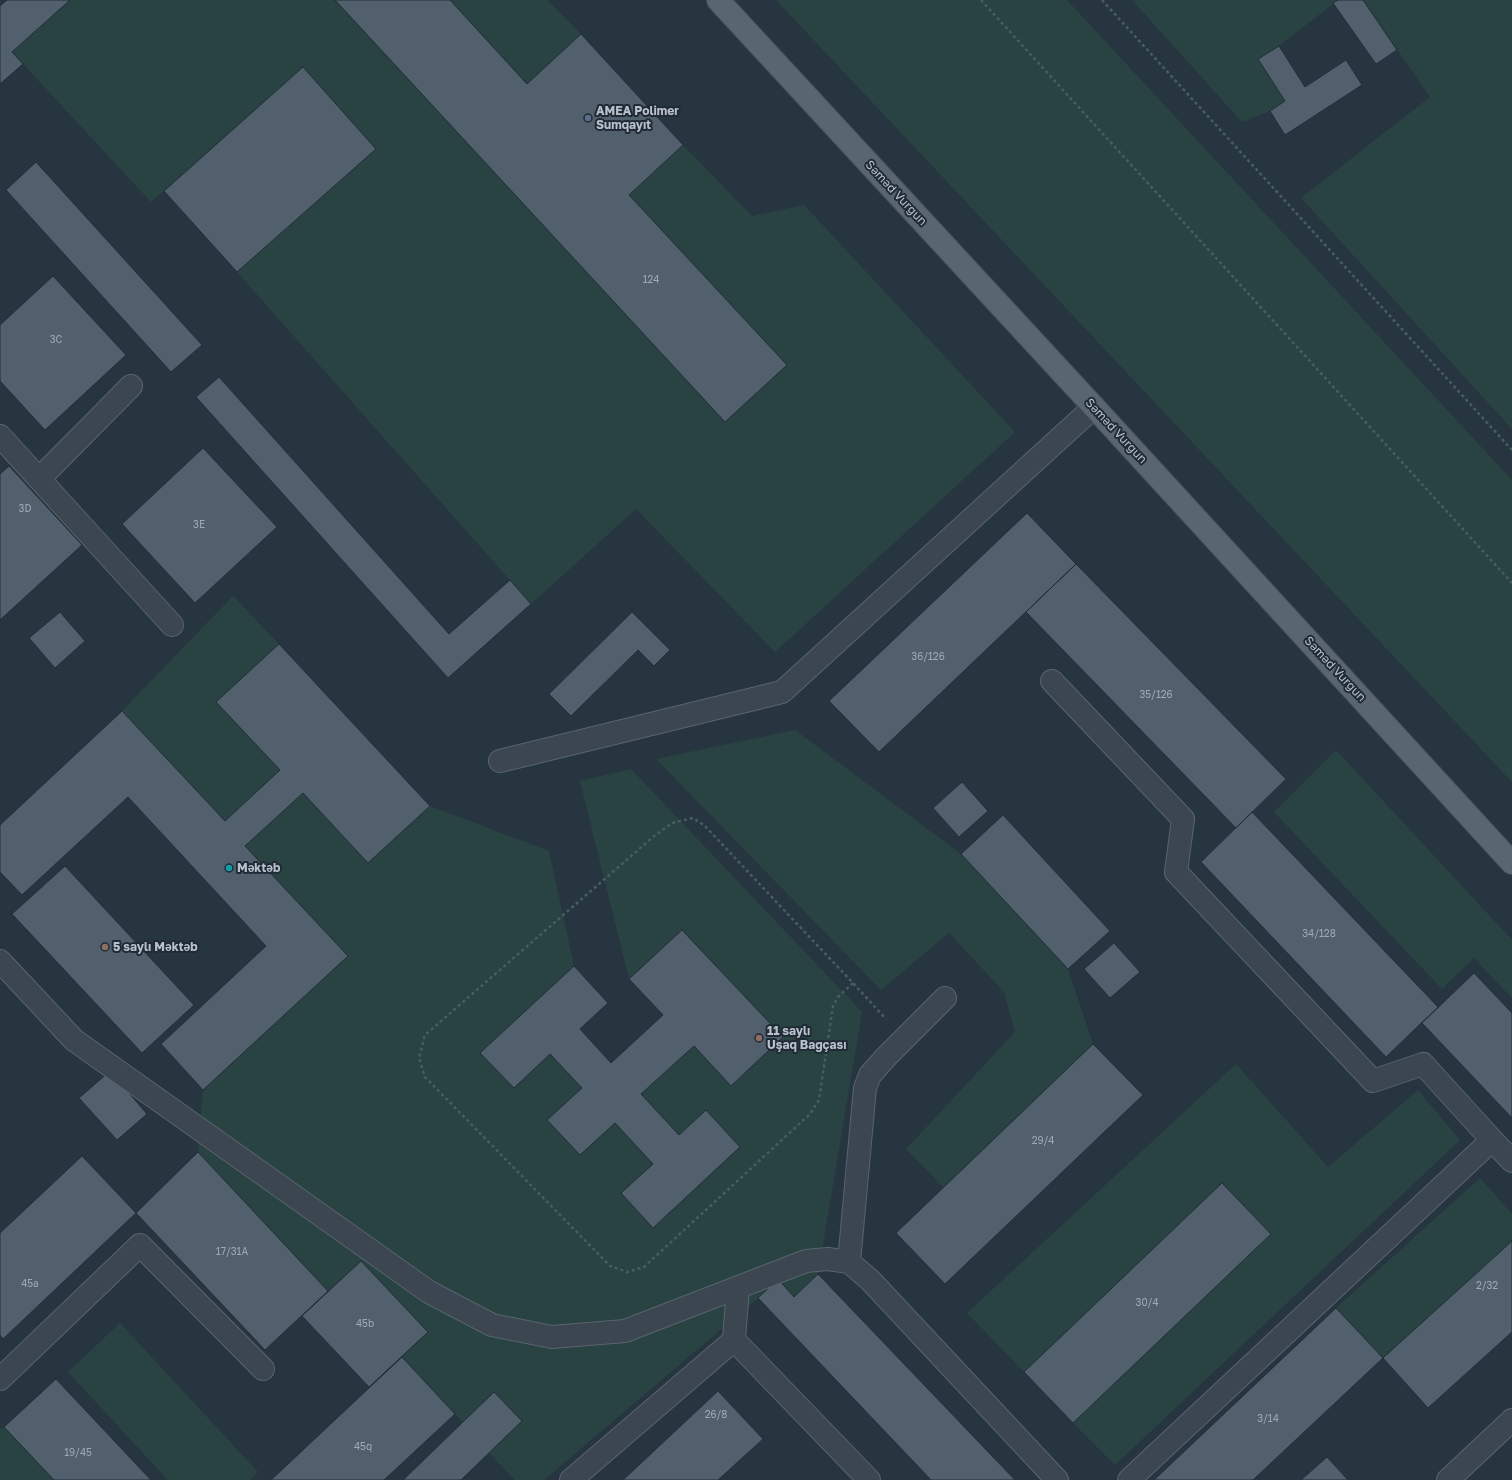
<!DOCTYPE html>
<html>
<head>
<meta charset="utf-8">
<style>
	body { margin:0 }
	canvas { display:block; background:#273541 }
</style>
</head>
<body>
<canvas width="1512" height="1480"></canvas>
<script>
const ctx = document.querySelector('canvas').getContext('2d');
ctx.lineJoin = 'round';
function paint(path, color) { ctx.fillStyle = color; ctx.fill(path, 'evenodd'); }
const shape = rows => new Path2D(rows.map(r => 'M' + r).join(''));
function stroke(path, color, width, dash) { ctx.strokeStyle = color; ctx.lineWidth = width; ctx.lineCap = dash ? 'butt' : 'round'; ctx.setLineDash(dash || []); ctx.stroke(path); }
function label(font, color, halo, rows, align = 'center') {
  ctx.font = font + ' "Golos Text",sans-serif'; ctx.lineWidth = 4; ctx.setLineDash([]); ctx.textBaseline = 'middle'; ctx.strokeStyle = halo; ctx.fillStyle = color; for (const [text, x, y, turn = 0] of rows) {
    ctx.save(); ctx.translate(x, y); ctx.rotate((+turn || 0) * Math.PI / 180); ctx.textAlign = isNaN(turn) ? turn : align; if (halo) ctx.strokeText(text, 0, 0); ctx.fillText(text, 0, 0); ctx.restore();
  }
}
paint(shape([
	[70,0,335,0,725,422,786,365,629,195,683,145,752,216,804,205,1015,432,775,652,636,509,531,604,237,272,376,149,303,67,151,202,12,52],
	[450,0,547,0,581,34,527,84],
	[776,0,1067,0,1512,480,1512,782],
	[1132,0,1338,0,1279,46,1258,59,1285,101,1270,111,1242,122],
	[1363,0,1512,0,1512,429,1301,198,1430,97],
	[233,596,279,644,217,702,280,770,225,821,122,711],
	[795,730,961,854,1068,969,1093,1044,943,1187,906,1149,1015,1032,1004,992,949,933,881,990,656,759],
	[1336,750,1512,940,1512,998,1474,958,1442,989,1274,812],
	[631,769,862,1012,818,1274,794,1297,778,1279,758,1298,544,1480,515,1480,489,1453,522,1421,494,1392,463,1422,402,1357,428,1332,361,1261,328,1291,198,1152,203,1090,348,956,245,846,303,793,368,863,430,806,549,851,574,966,481,1053,514,1088,550,1054,582,1088,547,1120,580,1155,615,1123,653,1164,621,1193,653,1228,740,1147,706,1110,679,1135,641,1094,694,1046,731,1086,783,1037,682,930,629,979,580,781],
	[1236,1064,1328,1167,1418,1090,1460,1140,1115,1465,1073,1423,1271,1234,1222,1183,1024,1372,967,1313],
	[1480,1178,1512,1214,1512,1241,1383,1358,1336,1308],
	[120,1323,258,1472,250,1480,168,1480,68,1372],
	[4,1427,54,1480,0,1480,0,1430]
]), '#294242');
const building = shape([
	[7,0,70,0,12,52,23,64,0,84,0,6,7,0],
	[335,0,450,0,527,84,581,34,683,145,629,195,787,365,725,422,335,0],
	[1338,0,1363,0,1397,50,1376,64,1333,3,1338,0],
	[1279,46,1305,87,1346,60,1362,85,1285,135,1270,111,1285,101,1258,59,1279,46],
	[303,67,376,149,237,272,164,191,303,67],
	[36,162,202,345,171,372,6,190,36,162],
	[53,276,126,355,45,430,0,381,0,325,53,276],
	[219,377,449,634,510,580,531,604,448,678,196,397,219,377],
	[203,448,277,527,195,603,122,524,203,448],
	[9,466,82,545,0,620,0,474,9,466],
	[1027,513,1076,564,879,752,829,701,1027,513],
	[1076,564,1286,779,1236,828,1026,612,1076,564],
	[60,612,85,641,55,668,29,638,60,612],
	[632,612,670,650,654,666,638,650,571,716,549,694,632,612],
	[279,644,430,806,368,863,303,793,245,846,348,956,203,1090,161,1044,266,946,128,797,22,895,0,872,0,825,122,711,225,821,280,770,216,702,279,644],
	[962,782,988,811,959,837,933,808,962,782],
	[1252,812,1438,1007,1386,1057,1201,862,1252,812],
	[1003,815,1110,931,1068,969,961,854,1003,815],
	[65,866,194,1005,142,1053,12,914,65,866],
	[682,930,783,1037,731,1086,694,1046,641,1094,679,1135,706,1110,740,1147,653,1228,621,1193,653,1164,615,1123,580,1155,547,1120,582,1088,550,1054,514,1088,480,1053,574,966,608,1003,580,1029,611,1063,663,1015,629,979,682,930],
	[1114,943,1140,972,1110,998,1084,969,1114,943],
	[1474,973,1512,1013,1512,1118,1422,1023,1474,973],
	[1093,1044,1143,1095,945,1284,896,1233,1093,1044],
	[110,1071,147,1114,117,1140,79,1098,110,1071],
	[198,1152,328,1291,265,1350,136,1213,198,1152],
	[82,1156,136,1213,3,1339,0,1335,0,1233,82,1156],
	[1222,1183,1271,1234,1073,1423,1024,1372,1222,1183],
	[1512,1241,1512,1332,1428,1408,1383,1358,1512,1241],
	[361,1261,428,1332,369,1387,302,1316,361,1261],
	[818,1274,1015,1480,931,1480,758,1298,778,1279,794,1297,818,1274],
	[1336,1308,1383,1358,1253,1480,1154,1480,1336,1308],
	[402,1357,455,1414,384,1480,271,1480,402,1357],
	[56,1379,151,1480,54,1480,4,1427,56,1379],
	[718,1391,763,1439,718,1480,623,1480,718,1391],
	[494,1392,522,1421,461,1480,403,1480,494,1392],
	[1327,1457,1348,1480,1301,1480,1327,1457]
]);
paint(building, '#52606e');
stroke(building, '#222d38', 1);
const minor = shape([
	[0,436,172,625],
	[39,479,131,386],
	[1052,681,1183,819,1176,872,1373,1081,1423,1064,1492,1140],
	[500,761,782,692,1094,407],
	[0,961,74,1040,429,1292,492,1325,552,1337,625,1331,806,1261,828,1259,849,1262,870,1280,1057,1480],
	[849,1262,865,1088,870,1075,886,1057,945,998],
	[734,1340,869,1480],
	[0,1379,140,1245,263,1369],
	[571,1480,734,1340,738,1287],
	[1129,1480,1492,1140,1512,1161],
	[1448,1480,1512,1420]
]);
const major = shape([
	[718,0,1094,407,1512,863]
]);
stroke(minor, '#59646e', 24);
stroke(major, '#48525d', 24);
stroke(shape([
	[981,0,1512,583],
	[1102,0,1512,450],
	[853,983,838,997,833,1006,819,1100,810,1114,644,1267,627,1272,610,1266,425,1077,419,1058,425,1035,653,837,672,823,693,818,705,826,782,908,853,983,886,1019]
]), '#475e5e', 2.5, [3, 3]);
stroke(minor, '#3b4651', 22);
stroke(major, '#596671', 22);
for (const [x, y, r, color] of [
	[588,118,4,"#5c6f8a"],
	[229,868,4,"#0f9aa8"],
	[105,947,4,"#8d6e63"],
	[759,1038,4,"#8d6e63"]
]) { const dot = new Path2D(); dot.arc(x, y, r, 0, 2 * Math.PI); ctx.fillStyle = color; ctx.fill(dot); stroke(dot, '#202b36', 1.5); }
label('10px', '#9ea9b4', null, [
	["124",651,280],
	["3C",56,340],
	["3D",25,509],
	["3E",199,525],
	["36/126",928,657],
	["35/126",1156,695],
	["34/128",1319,934],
	["29/4",1043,1141],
	["17/31A",232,1252],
	["45a",30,1284],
	["2/32",1487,1286],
	["30/4",1147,1303],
	["45b",365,1324],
	["26/8",716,1415],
	["3/14",1268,1419],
	["45q",363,1447],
	["19/45",78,1453]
]);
label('bold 12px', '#b8c1cb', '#202b36', [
	["AMEA Polimer",596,111],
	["Sumqayıt",596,125],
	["Məktəb",237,868],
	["5 saylı Məktəb",113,947],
	["11 saylı",767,1031],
	["Uşaq Bağçası",767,1045]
], 'left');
label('12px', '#b8c1cb', '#202b36', [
	["Səməd Vurğun",896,193,47],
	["Səməd Vurğun",1116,431,47],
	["Səməd Vurğun",1335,669,47]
]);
</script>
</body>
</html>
